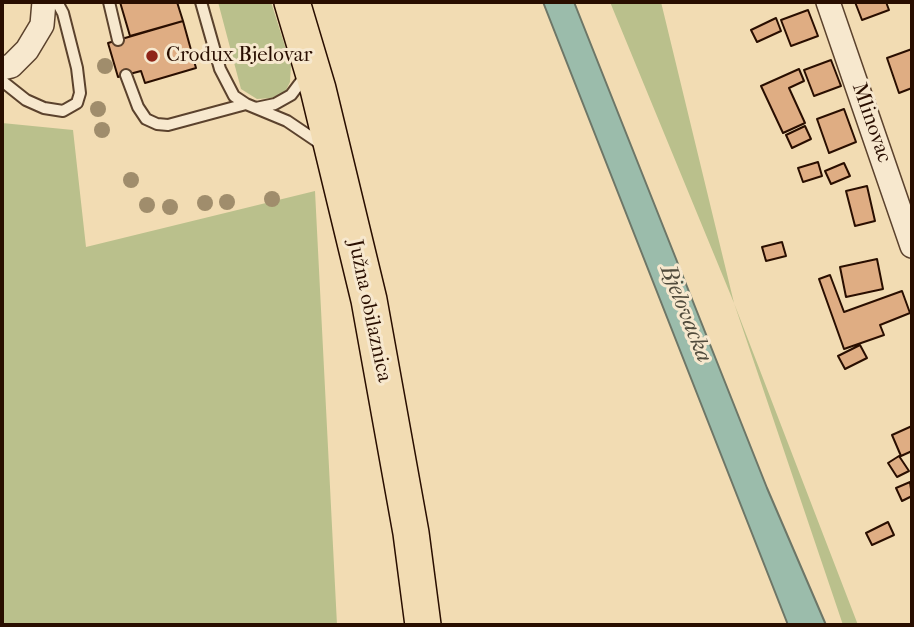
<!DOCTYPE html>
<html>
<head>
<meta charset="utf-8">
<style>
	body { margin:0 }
	#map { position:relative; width:914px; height:627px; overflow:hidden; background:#f2dcb3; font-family:"IM FELL French Canon",serif }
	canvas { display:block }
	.frame { position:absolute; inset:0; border:4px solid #290e00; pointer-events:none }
</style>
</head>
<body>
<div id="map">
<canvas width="914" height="627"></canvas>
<div class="frame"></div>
</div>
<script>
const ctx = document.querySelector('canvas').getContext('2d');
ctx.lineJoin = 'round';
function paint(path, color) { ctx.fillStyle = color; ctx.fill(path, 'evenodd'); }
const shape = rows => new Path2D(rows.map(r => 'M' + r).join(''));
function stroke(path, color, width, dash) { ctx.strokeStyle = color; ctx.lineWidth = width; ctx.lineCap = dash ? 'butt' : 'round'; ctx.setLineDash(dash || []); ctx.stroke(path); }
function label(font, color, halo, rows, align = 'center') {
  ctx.font = font + ' "IM FELL French Canon",serif'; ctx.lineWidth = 6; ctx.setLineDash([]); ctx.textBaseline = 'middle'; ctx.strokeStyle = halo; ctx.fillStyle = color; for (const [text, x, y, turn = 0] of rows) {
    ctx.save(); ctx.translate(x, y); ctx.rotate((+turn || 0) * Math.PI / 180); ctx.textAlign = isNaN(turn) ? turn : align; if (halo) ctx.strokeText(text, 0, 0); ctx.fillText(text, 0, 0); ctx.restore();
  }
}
paint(shape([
	[218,2,271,2,291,65,290,82,285,92,272,98,257,99,241,89],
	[610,2,661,2,734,303,858,625,843,625,734,303],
	[2,123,73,130,86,247,315,191,337,625,2,625]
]), '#bac08c');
const water = shape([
	[543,2,574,2,767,488,826,625,788,625,543,2]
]);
paint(water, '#9bbcab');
stroke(water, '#6d7667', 2);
const building = shape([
	[120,2,177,2,183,21,130,36,120,2],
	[855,2,886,2,889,10,862,20,855,2],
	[808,10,818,36,791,46,781,20,808,10],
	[776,18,781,31,757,42,751,30,776,18],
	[183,21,196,68,145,83,141,71,118,77,108,43,183,21],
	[912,49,912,88,899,93,887,58,912,49],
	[831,60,841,86,814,96,804,70,831,60],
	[799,69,804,81,789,88,805,123,783,133,761,86,799,69],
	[844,109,856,142,829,153,817,119,844,109],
	[805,126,811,139,792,148,786,135,805,126],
	[818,162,822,176,803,182,798,168,818,162],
	[844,163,850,176,831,184,825,171,844,163],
	[867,186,875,221,855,226,846,191,867,186],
	[782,242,786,256,766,261,762,247,782,242],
	[877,259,883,289,846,297,840,267,877,259],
	[830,275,844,312,902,291,910,313,880,325,884,335,844,349,819,279,830,275],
	[860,345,867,358,845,369,838,356,860,345],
	[912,426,912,451,901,456,892,435,912,426],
	[899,456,909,471,897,477,888,463,899,456],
	[910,482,912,496,902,501,896,488,910,482],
	[888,522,894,535,872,545,866,533,888,522]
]);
paint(building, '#dfad83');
stroke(building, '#290e00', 2);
const service = shape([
	[109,2,118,40],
	[201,2,220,69,234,96,246,104,287,121,321,144],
	[126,75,138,107,146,119,157,124,168,125,246,104],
	[2,81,26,100,44,108,63,111,77,103,80,93,77,68,63,13,57,2],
	[256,108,275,104,291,95,306,75]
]);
const minor = shape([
	[828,2,912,246],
	[2,68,11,66,27,50,42,25,44,2]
]);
const primary = shape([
	[292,2,318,89,369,300,411,533,423,625]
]);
stroke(service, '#5b422d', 14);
stroke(minor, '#5b422d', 26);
stroke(primary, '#290e00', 38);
stroke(service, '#f7e8ce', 10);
stroke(minor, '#f7e8ce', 23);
stroke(primary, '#f2dcb3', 35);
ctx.fillStyle = '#a08d6c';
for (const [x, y] of [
	[105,66],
	[98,109],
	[102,130],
	[131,180],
	[272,199],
	[227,202],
	[205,203],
	[147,205],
	[170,207]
]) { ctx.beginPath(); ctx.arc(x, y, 8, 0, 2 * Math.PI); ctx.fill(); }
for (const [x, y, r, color] of [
	[152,56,7,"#8f2418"]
]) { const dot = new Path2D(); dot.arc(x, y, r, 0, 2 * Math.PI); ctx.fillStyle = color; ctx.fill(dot); stroke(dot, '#f7e8ce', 2.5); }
label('21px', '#290e00', '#f7e8ce', [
	["Crodux Bjelovar",166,56]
], 'left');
label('21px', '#290e00', '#f7e8ce', [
	["Mlinovac",871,123,71],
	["Južna obilaznica",369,311,78]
]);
label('italic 23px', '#514b3c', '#f7e8ce', [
	["Bjelovacka",685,314,68]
]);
</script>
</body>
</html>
